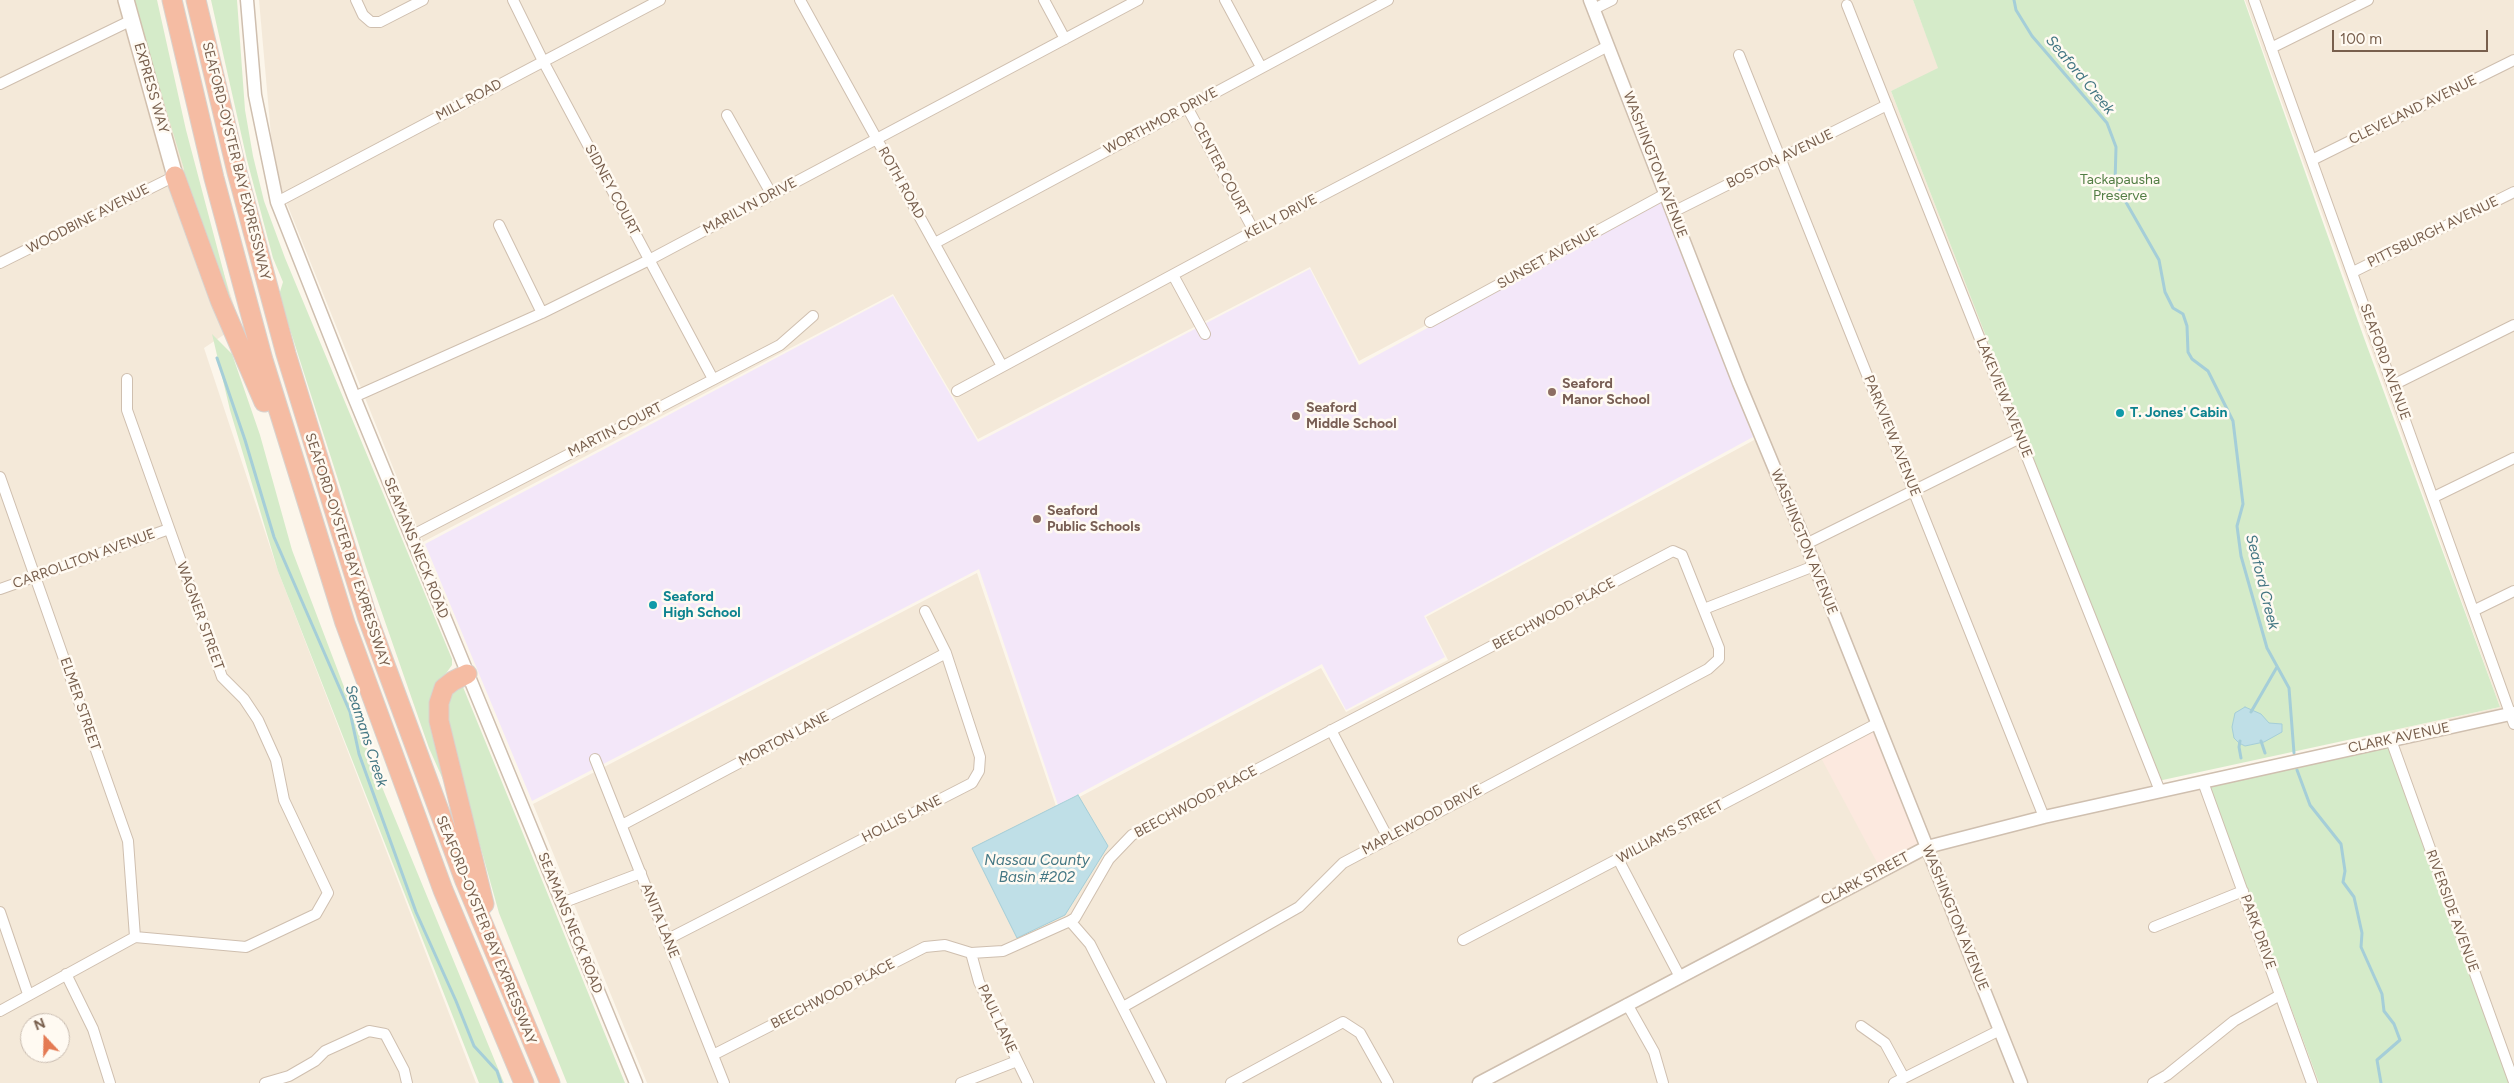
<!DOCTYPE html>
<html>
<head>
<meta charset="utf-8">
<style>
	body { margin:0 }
	#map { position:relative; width:2514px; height:1083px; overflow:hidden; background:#fcf6eb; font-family:Figtree,sans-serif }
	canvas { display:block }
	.north { position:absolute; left:20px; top:1013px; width:50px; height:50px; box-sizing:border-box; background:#fffaf2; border:1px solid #c9bcb0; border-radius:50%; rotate:339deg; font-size:14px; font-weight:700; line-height:20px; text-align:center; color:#785f4d }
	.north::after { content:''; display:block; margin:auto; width:18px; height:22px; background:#e47a53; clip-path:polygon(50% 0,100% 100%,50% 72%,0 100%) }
	.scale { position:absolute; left:2332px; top:30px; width:156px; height:22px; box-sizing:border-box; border:2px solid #785f4d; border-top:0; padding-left:6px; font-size:15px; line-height:18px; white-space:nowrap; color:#785f4d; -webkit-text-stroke:4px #fffaf2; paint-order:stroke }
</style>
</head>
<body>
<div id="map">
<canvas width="2514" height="1083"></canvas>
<div class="north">N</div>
<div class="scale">100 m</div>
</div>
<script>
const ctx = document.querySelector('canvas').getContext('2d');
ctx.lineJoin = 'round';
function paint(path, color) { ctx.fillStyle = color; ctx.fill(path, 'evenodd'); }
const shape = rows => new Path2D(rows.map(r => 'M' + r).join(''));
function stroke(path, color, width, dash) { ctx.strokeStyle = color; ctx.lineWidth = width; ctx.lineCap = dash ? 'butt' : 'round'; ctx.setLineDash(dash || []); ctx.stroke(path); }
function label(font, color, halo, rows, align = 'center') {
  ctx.font = font + ' Figtree,sans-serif'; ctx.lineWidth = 5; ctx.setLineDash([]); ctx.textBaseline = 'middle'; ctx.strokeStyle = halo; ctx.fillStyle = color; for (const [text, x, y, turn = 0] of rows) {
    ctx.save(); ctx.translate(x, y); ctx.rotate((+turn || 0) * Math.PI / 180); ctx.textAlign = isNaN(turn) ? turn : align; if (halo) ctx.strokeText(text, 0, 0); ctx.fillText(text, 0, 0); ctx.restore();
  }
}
paint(shape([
	[0,0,136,0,240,324,204,348,278,571,476,1083,0,1083],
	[30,1023,60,1023,60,1053,30,1053],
	[259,0,1913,0,1939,69,1891,91,2164,796,2209,787,2319,1083,647,1083,533,804,977,573,1057,809,1321,668,1346,712,1448,660,1426,617,1756,439,1665,198,1359,361,1310,267,978,439,893,294,423,542,281,189,271,135],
	[2245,0,2514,0,2514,1083,2387,732,2500,707]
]), '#f4e9d9');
paint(shape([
	[1877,726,1924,845,1880,868,1820,756]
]), '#fce9df');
paint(shape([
	[1664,200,1753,437,1424,616,1445,657,1346,710,1322,664,1058,805,979,569,532,801,425,544,893,296,978,442,1310,269,1359,365]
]), '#f3e7f9');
paint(shape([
	[133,0,157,0,186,130,236,319,182,180,184,169],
	[211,0,237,0,245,110,253,156,264,201,285,258,452,659,452,665,437,686,445,784,429,748,366,567,279,295,283,282,273,258,247,160],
	[1913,0,2244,0,2364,338,2500,707,2158,781,1891,91,1938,68],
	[212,334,232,354,260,435,292,550,382,787,504,1083,479,1083,278,571,230,410],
	[460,684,463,687,625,1083,567,1083,499,913,442,709,449,687],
	[2391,747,2512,1083,2319,1083,2209,787]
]), '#d5ebc9');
const water = shape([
	[2245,707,2261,714,2269,723,2282,724,2282,732,2264,742,2245,746,2239,743,2234,738,2232,727,2235,713,2245,707],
	[1078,795,1108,846,1065,915,1017,938,972,848,1078,795]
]);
paint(water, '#bfdfe7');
stroke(water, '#a5ced8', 1);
stroke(shape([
	[2014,0,2016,10,2032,36,2107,123,2116,147,2115,183,2159,260,2165,292,2173,308,2183,314,2187,326,2188,352,2192,359,2208,371,2233,421,2243,504,2237,526,2241,556,2267,648,2289,688,2294,753],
	[217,358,245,440,274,537,350,712,359,754,416,912,456,1001,474,1046,497,1071,501,1083],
	[2251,712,2277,667],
	[2240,741,2239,747,2241,758],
	[2261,741,2265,753],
	[2297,770,2310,805,2341,844,2345,871,2343,882,2354,897,2362,933,2361,947,2382,994,2384,1011,2394,1024,2400,1040,2377,1060,2381,1083]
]), '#a5ced8', 3);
const minor = shape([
	[356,0,363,15,371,22,380,22,423,0],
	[513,0,543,61,713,379],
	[800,0,1002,366],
	[1044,0,1065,39],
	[1225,0,1261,67],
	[2254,0,2514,724],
	[1847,5,2160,791],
	[1594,9,1612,0],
	[2271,48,2368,0],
	[1739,55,2044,817],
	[0,84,132,20],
	[1187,107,1254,231],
	[727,115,772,195],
	[2312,160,2514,60],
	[277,202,660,0],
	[1673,212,1887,105],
	[499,225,542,313],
	[935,243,1388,0],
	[0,263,175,176],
	[2353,272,2514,192],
	[1173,275,1205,334],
	[1430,322,1667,193],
	[2393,385,2514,325],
	[957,391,1254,231,1608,46],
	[354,397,542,313,649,260,1138,0],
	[0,477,128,841,135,937],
	[2434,497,2514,458],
	[411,536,780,345,813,316],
	[1806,544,2020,438],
	[0,589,169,529],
	[1704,609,1814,566],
	[2475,610,2514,591],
	[1331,730,1388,838],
	[2391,740,2514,1082],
	[595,759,724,1083],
	[2203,782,2312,1083],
	[622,825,946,653],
	[1618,859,1680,977],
	[562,903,641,873],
	[0,912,28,994],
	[1070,921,1090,944,1161,1083],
	[2154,927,2243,891],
	[668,939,972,783,979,771,980,757,946,653,925,611],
	[1463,940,1878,723],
	[971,953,979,982,1028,1083],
	[66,974,93,1029,110,1083],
	[1627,1004,1654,1052,1663,1083],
	[0,1011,135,937,246,947,316,914,328,893,284,800,276,760,258,720,244,699,222,677,127,410,127,379],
	[1861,1026,1885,1043,1904,1078],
	[713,1055,925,947,945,945,971,953,1003,951,1070,921,1075,918,1109,859,1132,835,1673,551,1682,555,1719,648,1719,659,1708,669,1343,863,1299,907,1123,1007],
	[265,1083,289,1076,315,1061,325,1051,369,1031,385,1034,404,1070,407,1083],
	[961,1083,1017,1061],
	[1231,1083,1343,1022,1360,1033,1388,1083],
	[1894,1083,2000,1030],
	[2153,1083,2167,1075,2234,1021,2280,995]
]);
const tertiary = shape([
	[247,0,255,95,277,202,354,397,636,1083],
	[1590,0,1739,383,1806,544,2021,1083],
	[1479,1083,1927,847,2044,817,2514,713]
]);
const secondary = shape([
	[126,0,175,176]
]);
const motorway = shape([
	[172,0,214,178,263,360,345,623,443,890,524,1083],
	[196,0,237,172,286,354,367,616,465,881,550,1083],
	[175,176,220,300,264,402],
	[467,674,453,681,444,688,439,703,439,721,484,904]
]);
stroke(minor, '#cfbfaf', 12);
stroke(tertiary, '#cfbfaf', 15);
stroke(secondary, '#d2c0ae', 18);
stroke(motorway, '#d9d2cd', 21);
stroke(minor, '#fff', 10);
stroke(tertiary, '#fff', 12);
stroke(secondary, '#fff', 15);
stroke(motorway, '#f5bca3', 19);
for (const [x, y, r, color] of [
	[1552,392,5,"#8d6e63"],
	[2120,413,5,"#0f9aa8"],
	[1296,416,5,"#8d6e63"],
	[1037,519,5,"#8d6e63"],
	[653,605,5,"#0f9aa8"]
]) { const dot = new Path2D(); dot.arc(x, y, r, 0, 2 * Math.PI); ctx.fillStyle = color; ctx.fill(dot); stroke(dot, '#fffaf2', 2); }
label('14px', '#785f4d', '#fffaf2', [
	["EXPRESS WAY",151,88,74],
	["MILL ROAD",469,100,-28],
	["CLEVELAND AVENUE",2413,110,-26],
	["WORTHMOR DRIVE",1161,121,-28],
	["BOSTON AVENUE",1780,159,-26],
	["SEAFORD-OYSTER BAY EXPRESSWAY",236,161,76],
	["WASHINGTON AVENUE",1655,165,69],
	["CENTER COURT",1221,169,62],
	["ROTH ROAD",901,183,61],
	["SIDNEY COURT",612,190,62],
	["MARILYN DRIVE",750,206,-28],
	["KEILY DRIVE",1281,217,-28],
	["WOODBINE AVENUE",88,219,-27],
	["PITTSBURGH AVENUE",2433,232,-26],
	["SUNSET AVENUE",1548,258,-29],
	["SEAFORD AVENUE",2385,362,70],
	["LAKEVIEW AVENUE",2004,398,68],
	["MARTIN COURT",615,430,-27],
	["PARKVIEW AVENUE",1892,436,68],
	["WASHINGTON AVENUE",1804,542,68],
	["SEAMANS NECK ROAD",416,548,68],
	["SEAFORD-OYSTER BAY EXPRESSWAY",347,550,72],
	["CARROLLTON AVENUE",84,559,-20],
	["BEECHWOOD PLACE",1554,614,-28],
	["WAGNER STREET",200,616,70],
	["ELMER STREET",80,704,71],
	["CLARK AVENUE",2399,738,-12],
	["MORTON LANE",784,739,-28],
	["BEECHWOOD PLACE",1196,802,-28],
	["HOLLIS LANE",902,819,-27],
	["MAPLEWOOD DRIVE",1422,820,-28],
	["WILLIAMS STREET",1670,832,-28],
	["CLARK STREET",1865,879,-28],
	["RIVERSIDE AVENUE",2452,911,70],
	["WASHINGTON AVENUE",1955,918,68],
	["ANITA LANE",660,921,68],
	["SEAMANS NECK ROAD",570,923,68],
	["SEAFORD-OYSTER BAY EXPRESSWAY",486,930,68],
	["PARK DRIVE",2258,932,70],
	["BEECHWOOD PLACE",833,994,-27],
	["PAUL LANE",997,1019,65]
]);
label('14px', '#537e45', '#fffaf2', [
	["Tackapausha",2120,180],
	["Preserve",2120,196]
]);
label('bold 14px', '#785e54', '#fffaf2', [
	["Seaford",1562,384],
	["Manor School",1562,400],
	["Seaford",1306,408],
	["Middle School",1306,424],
	["Seaford",1047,511],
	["Public Schools",1047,527]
], 'left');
label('bold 14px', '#0d838f', '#fffaf2', [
	["T. Jones' Cabin",2130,413],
	["Seaford",663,597],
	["High School",663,613]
], 'left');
label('italic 15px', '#437683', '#fffaf2', [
	["Seaford Creek",2080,75,50],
	["Seaford Creek",2262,582,76],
	["Seamans Creek",366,736,72],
	["Nassau County",1037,861],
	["Basin #202",1037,878]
]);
</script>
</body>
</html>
